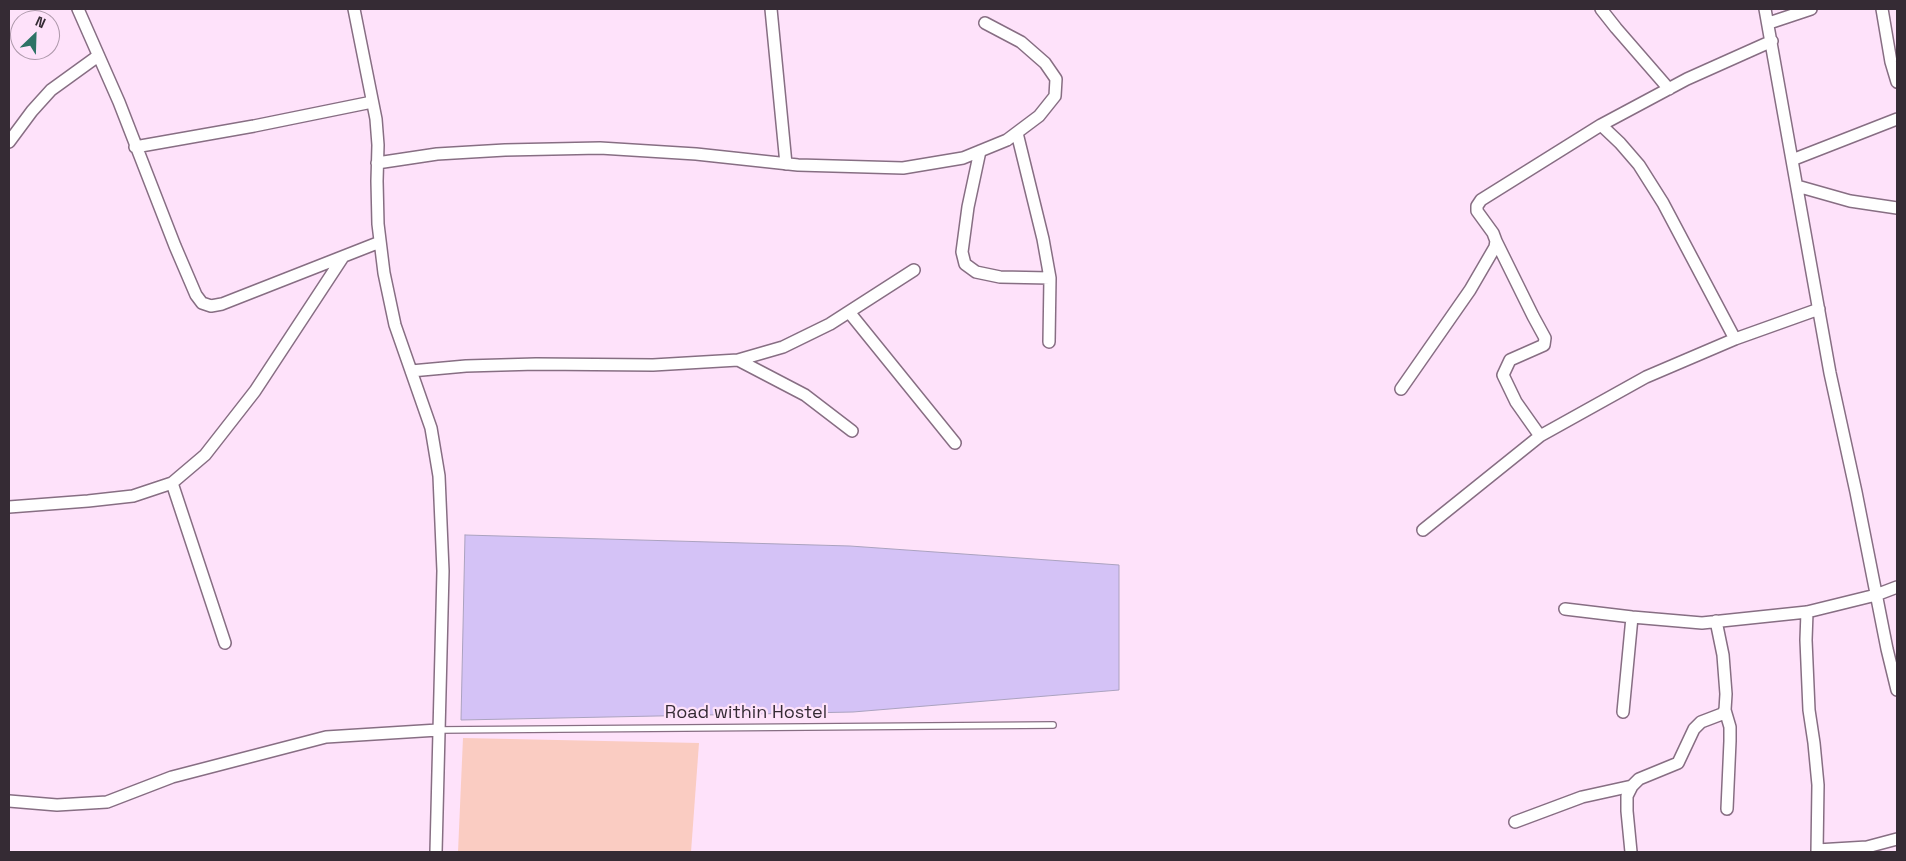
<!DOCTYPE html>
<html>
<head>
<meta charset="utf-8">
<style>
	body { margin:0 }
	#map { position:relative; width:1906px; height:861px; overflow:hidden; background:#fee2fa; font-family:"Space Grotesk",sans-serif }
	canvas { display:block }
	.frame { position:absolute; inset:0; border:10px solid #352b34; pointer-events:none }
	.north { position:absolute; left:10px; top:10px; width:50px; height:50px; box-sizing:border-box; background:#fee2fa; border:1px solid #ae99ab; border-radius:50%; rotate:24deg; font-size:14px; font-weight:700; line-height:20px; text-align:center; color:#352b34 }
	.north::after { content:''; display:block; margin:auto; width:18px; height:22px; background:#2e7366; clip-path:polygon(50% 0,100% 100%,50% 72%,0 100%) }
</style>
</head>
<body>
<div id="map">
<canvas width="1906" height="861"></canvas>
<div class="frame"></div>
<div class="north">N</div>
</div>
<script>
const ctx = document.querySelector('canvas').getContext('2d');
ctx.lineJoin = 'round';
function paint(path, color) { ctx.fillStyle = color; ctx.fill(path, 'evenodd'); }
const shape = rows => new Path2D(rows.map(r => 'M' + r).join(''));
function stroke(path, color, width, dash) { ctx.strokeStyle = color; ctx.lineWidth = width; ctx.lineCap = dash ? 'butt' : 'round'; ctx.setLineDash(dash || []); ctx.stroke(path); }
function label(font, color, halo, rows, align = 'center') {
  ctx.font = font + ' "Space Grotesk",sans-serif'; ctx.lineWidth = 4.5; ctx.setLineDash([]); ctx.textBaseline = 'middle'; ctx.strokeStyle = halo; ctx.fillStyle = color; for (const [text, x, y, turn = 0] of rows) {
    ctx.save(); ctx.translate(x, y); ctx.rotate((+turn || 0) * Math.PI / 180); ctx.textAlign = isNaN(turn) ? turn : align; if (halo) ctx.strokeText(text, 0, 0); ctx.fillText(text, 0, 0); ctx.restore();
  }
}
paint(shape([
	[463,738,699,743,691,852,458,852]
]), '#faccc2');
const building = shape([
	[465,535,850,546,1119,565,1119,690,853,712,461,720,465,535]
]);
paint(building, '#d4c2f6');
stroke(building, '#aba2bf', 1);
const lane = shape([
	[438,730,1053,725]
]);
const street = shape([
	[78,9,119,102,175,246,196,295,202,303,211,306,222,304,380,242],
	[354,9,376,119,378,145,377,181,378,224,384,273,395,325,431,428,439,476,443,571,436,852],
	[771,9,786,164],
	[1601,9,1616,28,1669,89],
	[1765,9,1830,373,1856,492,1887,649,1897,690],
	[1882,9,1891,62,1897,82],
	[1769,23,1811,9],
	[1601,125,1620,143,1639,165,1663,203,1735,339],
	[1017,133,1043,239,1050,278,1049,342],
	[9,142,32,111,51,90,98,56],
	[135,147,254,126,372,102],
	[980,151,968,207,962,252,965,264,976,272,1000,277,1050,278],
	[1792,160,1897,119],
	[377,163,437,154,505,150,600,148,696,154,798,165,903,168,963,158,1007,140,1039,116,1055,96,1056,79,1045,63,1021,42,985,23],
	[1797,186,1850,201,1897,208],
	[1496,241,1533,316,1545,338,1544,345,1510,360,1503,375,1516,402,1540,436],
	[849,312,955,443],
	[738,360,805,395,852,431],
	[411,371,466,366,536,364,653,365,738,360,783,347,830,324,914,270],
	[1401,389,1470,290,1495,247,1496,241,1493,233,1477,211,1477,206,1481,200,1601,125,1687,79,1772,41],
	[172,483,225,643],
	[9,507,88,501,133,496,172,483,205,455,255,391,343,257],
	[1423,530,1540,436,1646,377,1735,339,1819,309],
	[1565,609,1632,617,1702,623,1807,612,1876,595,1897,587],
	[1807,612,1806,640,1809,710,1814,743,1818,785,1817,852],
	[1725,710,1730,727,1730,741,1727,809],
	[1623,712,1632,617],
	[9,801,57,805,107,802,172,777,326,737,438,730],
	[1515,822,1582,797,1632,786],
	[1817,850,1867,847,1897,839],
	[1631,852,1627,811,1627,796,1632,786,1639,779,1678,763,1694,729,1701,722,1722,714,1725,710,1726,694,1723,655,1716,621]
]);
stroke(lane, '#876e83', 8);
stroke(street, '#876e83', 14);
stroke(lane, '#fff', 5.5);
stroke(street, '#fff', 11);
label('18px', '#352b34', '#fee2fa', [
	["Road within Hostel",746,713]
]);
</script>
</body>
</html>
